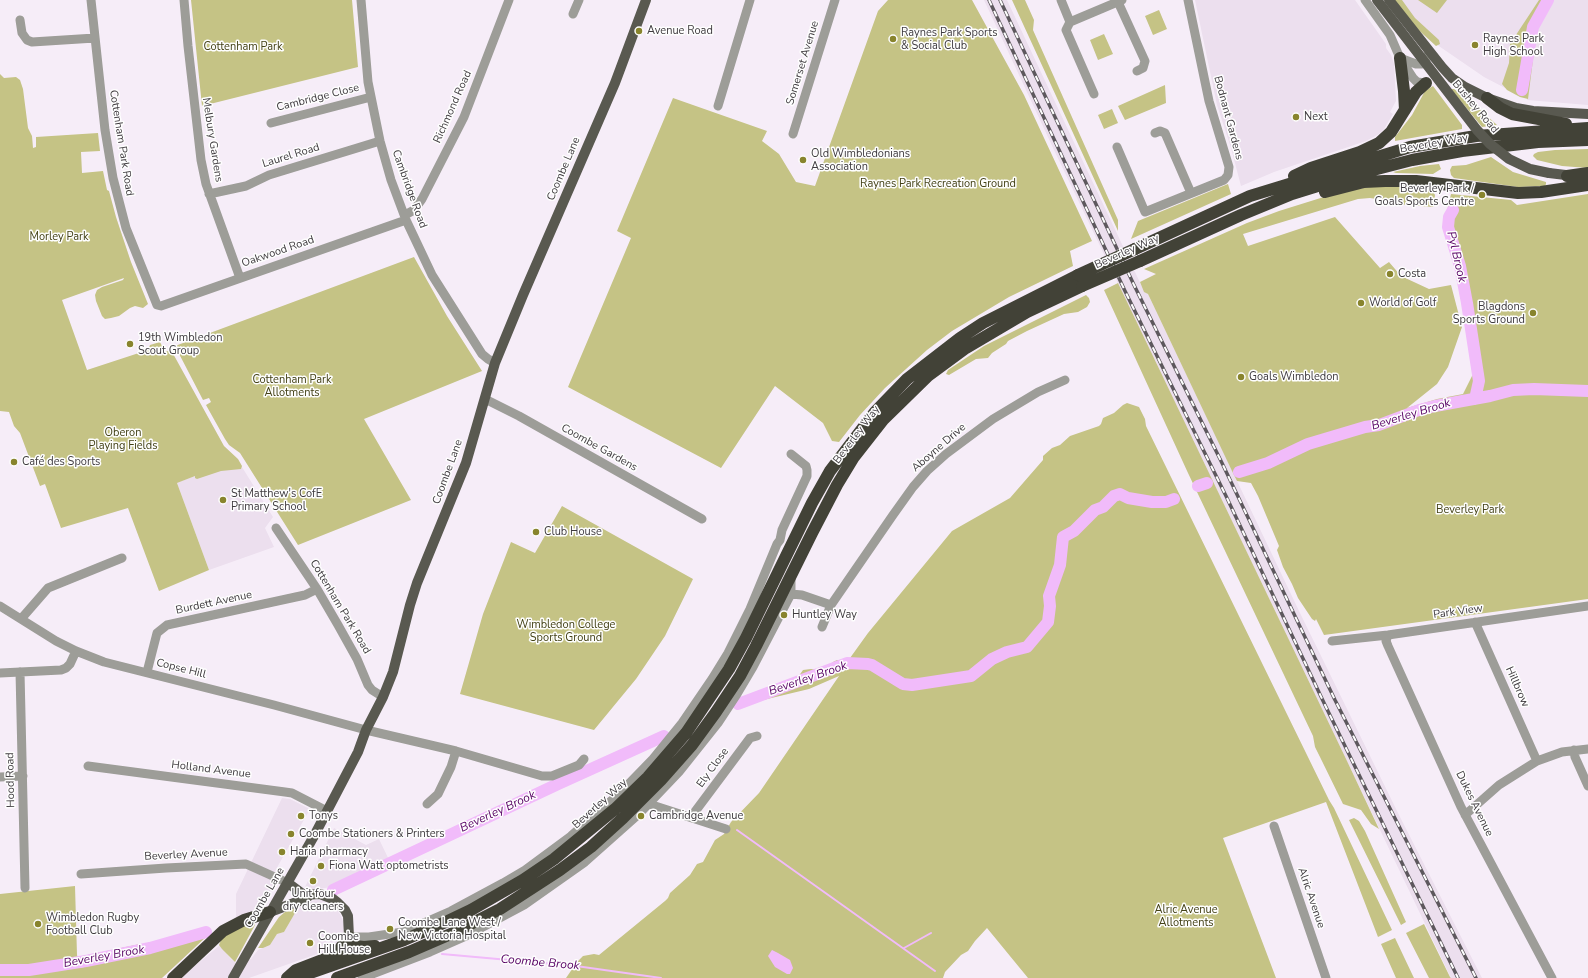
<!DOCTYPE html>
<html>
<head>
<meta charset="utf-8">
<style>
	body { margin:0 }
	canvas { display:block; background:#f6edf8 }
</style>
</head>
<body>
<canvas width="1588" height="978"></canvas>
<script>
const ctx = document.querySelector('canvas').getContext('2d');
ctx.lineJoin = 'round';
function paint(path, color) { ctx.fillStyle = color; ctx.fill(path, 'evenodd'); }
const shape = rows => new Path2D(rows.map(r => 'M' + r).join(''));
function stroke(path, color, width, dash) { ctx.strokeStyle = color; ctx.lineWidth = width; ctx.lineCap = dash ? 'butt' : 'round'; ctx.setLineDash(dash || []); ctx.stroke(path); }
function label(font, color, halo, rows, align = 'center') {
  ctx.font = font + ' "Nunito Sans",sans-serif'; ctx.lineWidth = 3; ctx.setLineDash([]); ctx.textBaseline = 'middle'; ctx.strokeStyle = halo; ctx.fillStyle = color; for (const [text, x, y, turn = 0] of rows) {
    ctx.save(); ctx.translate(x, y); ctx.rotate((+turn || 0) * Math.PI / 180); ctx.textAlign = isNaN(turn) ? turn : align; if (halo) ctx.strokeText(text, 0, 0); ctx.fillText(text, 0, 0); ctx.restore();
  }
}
paint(shape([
	[984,0,1007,0,1144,291,1148,294,1300,613,1398,813,1482,978,1451,978,1054,150],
	[1195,0,1355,0,1386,44,1386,48,1391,55,1394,64,1396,101,1390,112,1393,114,1384,129,1379,134,1366,141,1274,172,1241,186,1231,148,1217,105],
	[1398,0,1540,0,1507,89,1484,77,1433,42],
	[1550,0,1588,0,1588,105,1527,100,1537,27],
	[237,459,273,517,265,528,274,547,209,570,177,483],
	[282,798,290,799,310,809,270,880,275,883,261,907,255,911,236,917,236,894],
	[334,828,366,845,379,839,390,862,338,886,311,890,305,887],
	[315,900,322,900,331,903,340,914,344,924,343,932,334,948,249,978,182,978,184,975,220,945,231,959,236,963,251,959,258,950,270,945,277,934,284,932,298,907]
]), '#ecdfee');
paint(shape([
	[191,0,352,0,358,67,202,106],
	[888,0,972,0,1024,95,1092,241,1070,251,1073,266,1009,297,952,331,927,350,885,388,860,415,839,442,832,441,823,423,775,386,721,468,568,387,631,238,617,231,673,98,767,131,762,141,779,154,796,182,815,186,878,11],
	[1012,0,1025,0,1034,20,1033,30,1118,220,1118,231],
	[1394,0,1402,0,1415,18,1439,40,1440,44,1436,46,1412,24],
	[1418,0,1447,0,1437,13],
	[1539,0,1551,0,1537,28,1528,99,1520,97,1507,90,1502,84,1509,63,1510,44],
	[1159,10,1167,29,1153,35,1145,16],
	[1104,34,1113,54,1098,60,1090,40],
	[0,74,4,78,16,77,20,80,23,89,28,128,32,136,33,148,36,147,36,137,98,133,100,151,81,152,82,173,103,171,107,190,109,191,116,217,131,262,148,304,143,308,135,306,130,308,119,316,111,318,105,319,102,316,96,301,95,295,97,290,102,287,123,280,124,278,62,300,87,370,148,350,150,345,160,342,165,352,171,350,224,446,238,459,242,466,241,469,221,471,197,479,195,478,195,476,177,483,209,570,159,591,128,508,61,528,45,484,40,486,20,433,14,426,9,412,0,411],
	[1165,85,1166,103,1125,120,1118,106],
	[1433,86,1462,125,1462,129,1395,141,1395,137,1412,115,1425,91],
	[1451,89,1454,89,1473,103,1497,125,1482,127],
	[1112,109,1118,123,1104,129,1098,115],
	[1588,149,1588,168,1562,166,1537,160,1533,156,1534,154,1538,152,1555,150],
	[1491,157,1513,172,1546,182,1546,184,1545,186,1518,187,1454,178,1451,175,1450,170,1452,166,1466,165],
	[1439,164,1441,169,1433,174,1396,173,1393,172,1420,166],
	[1228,184,1231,194,1131,239,1138,221],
	[1377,186,1431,188,1435,195,1434,204,1433,207,1395,204,1383,200,1370,198,1358,199,1243,234,1248,246,1335,217,1380,268,1389,262,1401,276,1429,289,1451,285,1462,327,1448,367,1437,384,1407,408,1437,399,1463,394,1474,372,1472,340,1465,297,1444,224,1451,194,1511,200,1517,205,1588,194,1588,599,1324,635,1316,619,1315,621,1312,619,1298,598,1292,584,1283,567,1277,550,1279,546,1258,496,1251,483,1237,481,1232,471,1148,294,1144,292,1140,282,1156,274,1144,269,1247,223,1279,211,1343,191],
	[414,257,447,316,482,371,364,419,411,500,298,545,240,453,229,445,225,439,206,405,211,402,209,398,203,400,175,346],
	[1118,283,1347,761,1379,829,1371,824,1361,810,1343,804,1320,757,1315,747,1313,736,1188,473,1104,290],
	[1086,295,1089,298,1090,302,1087,307,1078,312,1064,314,1027,331,1008,341,1006,344,992,353,988,358,976,359,949,375,946,374,948,370,984,346],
	[1127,403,1139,407,1145,419,1146,426,1329,800,1334,808,1392,930,1378,937,1326,802,1223,838,1276,978,1028,978,987,928,975,941,968,951,961,955,945,972,943,978,566,978,577,962,583,956,594,954,599,955,665,901,668,898,670,893,690,875,697,864,703,862,715,840,724,834,731,822,759,793,839,676,809,689,738,706,741,701,796,680,803,670,811,669,819,670,828,667,833,662,837,660,845,661,850,658,868,633,952,531,1010,498,1043,460,1043,456,1052,448,1060,445,1070,436,1099,426,1101,424,1103,418,1114,413,1123,405],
	[562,506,693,579,665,636,636,679,594,730,460,694,483,614,511,542,535,553],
	[1354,818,1359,821,1365,831,1406,922,1401,925,1349,820],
	[75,886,77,955,80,968,84,967,83,956,140,944,142,953,206,937,162,978,0,978,0,894],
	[294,909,295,913,284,932,277,934,270,945,263,948,258,948,279,917,285,912],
	[254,922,255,925,235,962,222,949,219,945,221,940,231,930],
	[1424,924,1450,977,1451,978,1429,978,1406,933],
	[1395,938,1413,976,1414,978,1396,978,1381,944]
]), '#c5c385');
paint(shape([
	[772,950,778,953,790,960,793,968,790,974,787,974,775,967,768,956]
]), '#f1bbfa');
stroke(shape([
	[737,830,935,971],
	[904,948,931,933],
	[442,954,576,966,661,978]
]), '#f1bbfa', 2);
stroke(shape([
	[1522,90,1533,27,1548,0],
	[1453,210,1449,217,1448,227,1460,266,1467,303,1479,381,1475,399],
	[1239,472,1268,463,1308,444,1365,427,1379,425,1419,410,1435,406,1490,396,1513,390,1534,389,1588,391],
	[1198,486,1207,483],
	[738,704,847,663,868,664,872,665,903,684,912,685,971,676,992,659,1007,652,1027,647,1048,622,1050,606,1049,596,1060,565,1063,537,1074,531,1095,510,1103,507,1114,496,1120,494,1128,498,1152,502,1166,502,1174,499],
	[333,890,558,784,664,736],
	[0,970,29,970,86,961,150,948,206,932]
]), '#f1bbfa', 12);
stroke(shape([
	[91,0,105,130,113,178,126,228,157,305,161,306,406,220],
	[184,0,188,46,201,160,206,184,240,278],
	[361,0,368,82,380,141,391,180,406,220,432,275,482,354,488,359,495,363],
	[1061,0,1070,22,1066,30,1094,94],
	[1365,0,1390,35,1400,58,1413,78,1417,82,1426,83],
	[1118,2,1145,61,1143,68,1137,71],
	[573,14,579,0],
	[20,20,22,33,27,40,32,42,95,38],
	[1070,22,1122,0],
	[1400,58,1416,64,1422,64,1426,60,1427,56],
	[718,106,750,0],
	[271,123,371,97],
	[1155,133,1160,131,1165,133,1191,193],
	[793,134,835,0],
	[1117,147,1145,212,1224,180,1228,175,1229,167,1209,101,1188,0],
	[209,194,246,186,269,175,380,141],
	[405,215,414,210,422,199,464,117,509,0],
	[485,399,519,416,702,519],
	[276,528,317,589,338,625,357,659,368,685,372,690,383,697],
	[791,594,802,595,831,605],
	[0,606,56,641,76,651,104,662,274,705,366,730,456,751,542,776,552,776,579,765,584,759],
	[21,619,48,588,122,558],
	[1475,622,1537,761],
	[822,627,831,605,893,515,913,487,927,471,946,454,993,419,1038,392,1065,380],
	[1388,635,1386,641,1388,646,1461,807,1552,978],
	[1332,641,1388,635,1588,606],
	[20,672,25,888],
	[147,672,157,633,167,625,305,595,317,589],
	[0,673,61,670,66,668,70,664,76,651],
	[1574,750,1575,757,1588,786],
	[88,766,285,792,292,793,327,811],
	[0,777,23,776],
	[427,804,438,794,451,767,456,751],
	[649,804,726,829],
	[1465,815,1499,785,1537,761,1562,752,1588,749],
	[691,817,750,738,757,736],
	[1274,826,1326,978],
	[81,874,166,868,246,864,288,883],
	[349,937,369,937,403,932,451,911,503,883,525,870,571,836,619,794,652,760,682,723,712,679,728,653,750,609,777,544,780,540,782,530,807,476,807,470,806,466,791,454],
	[362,978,430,952,464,937,524,905,585,862,639,814,679,772,718,723,737,694,753,667,791,594,791,576]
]), '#9d9d98', 9);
stroke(shape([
	[1389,0,1442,67,1452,78,1465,87,1487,98,1516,108,1533,111,1588,114],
	[1549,173,1574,176],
	[288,883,304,895,320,894,333,899,338,903,345,910,348,916,349,937],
	[270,912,302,900,309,896],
	[233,978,314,836,358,752,366,730,383,697,393,672,410,605,417,583,466,463,495,363,523,295,615,83,646,0]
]), '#595950', 10);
stroke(shape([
	[1400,58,1404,91,1405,110],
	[1487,98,1500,108,1512,114,1566,124],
	[1294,176,1311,168,1360,152,1379,143,1391,132,1416,92,1426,83],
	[1567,176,1588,173],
	[1325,192,1364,182,1385,181,1416,181,1518,193,1541,192,1588,185],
	[1135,249,1250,196,1410,147,1476,136,1588,128],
	[1140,261,1241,215,1292,194,1350,176,1412,160,1462,151,1538,142,1588,140],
	[349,937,355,946,364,947,375,946],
	[173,978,223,931,244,920,270,912],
	[287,978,296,970,335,955,349,937],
	[296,978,404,940,448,921,471,910,523,880,554,859,615,809,648,777,686,733,729,669,746,638,812,503,830,471,875,412,907,379,960,338,983,323,1078,275],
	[337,978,409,952,453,933,500,909,560,870,591,847,623,818,661,780,692,745,716,712,740,676,756,646,812,533,837,485,854,457,883,420,928,376,966,348,1027,312,1082,286]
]), '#424237', 12);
const rail = shape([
	[989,0,1125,291,1226,496,1325,705,1458,978],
	[1000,0,1134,285,1222,463,1335,700,1476,978]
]);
stroke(rail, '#5d585d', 3.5);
stroke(rail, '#fefefe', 2, [6]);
stroke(shape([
	[1377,0,1477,130,1490,144,1509,159,1530,169,1549,173]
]), '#595950', 10);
stroke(shape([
	[1078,275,1135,249],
	[1082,286,1140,261]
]), '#424237', 12);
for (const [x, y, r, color] of [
	[639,31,4,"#88842d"],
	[893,39,4,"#88842d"],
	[1475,45,4,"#88842d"],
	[1296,117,4,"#88842d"],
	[803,160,4,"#88842d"],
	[1482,195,4,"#88842d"],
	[1390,274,4,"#88842d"],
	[1361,303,4,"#88842d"],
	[1533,313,4,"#88842d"],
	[130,344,4,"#88842d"],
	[1241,377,4,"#88842d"],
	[14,462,4,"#88842d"],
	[223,500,4,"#88842d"],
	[536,532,4,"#88842d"],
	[784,615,4,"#88842d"],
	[301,816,4,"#88842d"],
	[641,816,4,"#88842d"],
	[291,834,4,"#88842d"],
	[282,852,4,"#88842d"],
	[321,866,4,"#88842d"],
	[313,881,4,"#88842d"],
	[38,924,4,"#88842d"],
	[390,929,4,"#88842d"],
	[310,943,4,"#88842d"]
]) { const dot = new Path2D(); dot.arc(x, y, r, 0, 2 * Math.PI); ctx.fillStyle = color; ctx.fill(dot); stroke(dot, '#fefefe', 1.5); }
label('11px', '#3f3b3f', '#fefefe', [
	["Avenue Road",647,31],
	["Raynes Park Sports",901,33],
	["& Social Club",901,46],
	["Raynes Park",1483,39],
	["High School",1483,52],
	["Next",1304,117],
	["Old Wimbledonians",811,154],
	["Association",811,167],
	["Beverley Park /",1474,189,"right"],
	["Goals Sports Centre",1474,202,"right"],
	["Costa",1398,274],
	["World of Golf",1369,303],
	["Blagdons",1525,307,"right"],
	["Sports Ground",1525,320,"right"],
	["19th Wimbledon",138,338],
	["Scout Group",138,351],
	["Goals Wimbledon",1249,377],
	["Café des Sports",22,462],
	["St Matthew's CofE",231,494],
	["Primary School",231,507],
	["Club House",544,532],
	["Huntley Way",792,615],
	["Tonys",309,816],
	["Cambridge Avenue",649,816],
	["Coombe Stationers & Printers",299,834],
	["Haria pharmacy",290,852],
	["Fiona Watt optometrists",329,866],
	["Unit four",313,894,"center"],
	["dry cleaners",313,907,"center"],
	["Wimbledon Rugby",46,918],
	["Football Club",46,931],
	["Coombe Lane West /",398,923],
	["New Victoria Hospital",398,936],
	["Coombe",318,937],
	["Hill House",318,950]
], 'left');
label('11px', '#434116', '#fefefe', [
	["Cottenham Park",243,47],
	["Raynes Park Recreation Ground",938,184],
	["Morley Park",59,237],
	["Cottenham Park",292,380],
	["Allotments",292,393],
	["Oberon",123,433],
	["Playing Fields",123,446],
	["Beverley Park",1470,510],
	["Wimbledon College",566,625],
	["Sports Ground",566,638],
	["Alric Avenue",1186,910],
	["Allotments",1186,923]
]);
label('11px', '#3f3b3f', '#fefefe', [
	["Somerset Avenue",803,63,-73],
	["Cambridge Close",318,98,-14],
	["Richmond Road",453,107,-66],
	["Bushey Road",1475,107,50],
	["Bodnant Gardens",1228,118,75],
	["Melbury Gardens",212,140,81],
	["Cottenham Park Road",121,143,81],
	["Beverley Way",1434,144,-10],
	["Laurel Road",291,156,-17],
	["Coombe Lane",564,169,-67],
	["Cambridge Road",409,189,70],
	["Oakwood Road",278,252,-19],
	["Beverley Way",1127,252,-24],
	["Beverley Way",857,435,-53],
	["Coombe Gardens",599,448,29],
	["Aboyne Drive",939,448,-41],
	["Coombe Lane",448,472,-70],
	["Burdett Avenue",214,603,-12],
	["Cottenham Park Road",340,607,59],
	["Park View",1458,612,-8],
	["Copse Hill",181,669,14],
	["Hillbrow",1517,687,66],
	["Ely Close",713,768,-54],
	["Holland Avenue",211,770,7],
	["Hood Road",11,780,-91],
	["Beverley Way",600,804,-42],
	["Dukes Avenue",1474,804,64],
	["Beverley Avenue",186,855,-3],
	["Coombe Lane",265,898,-60],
	["Alric Avenue",1311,898,71]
]);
label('italic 12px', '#570064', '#fefefe', [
	["Pyl Brook",1456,257,77],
	["Beverley Brook",1411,415,-17],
	["Beverley Brook",808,679,-19],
	["Beverley Brook",498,812,-25],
	["Beverley Brook",104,957,-10],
	["Coombe Brook",540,963,5]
]);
</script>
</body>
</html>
